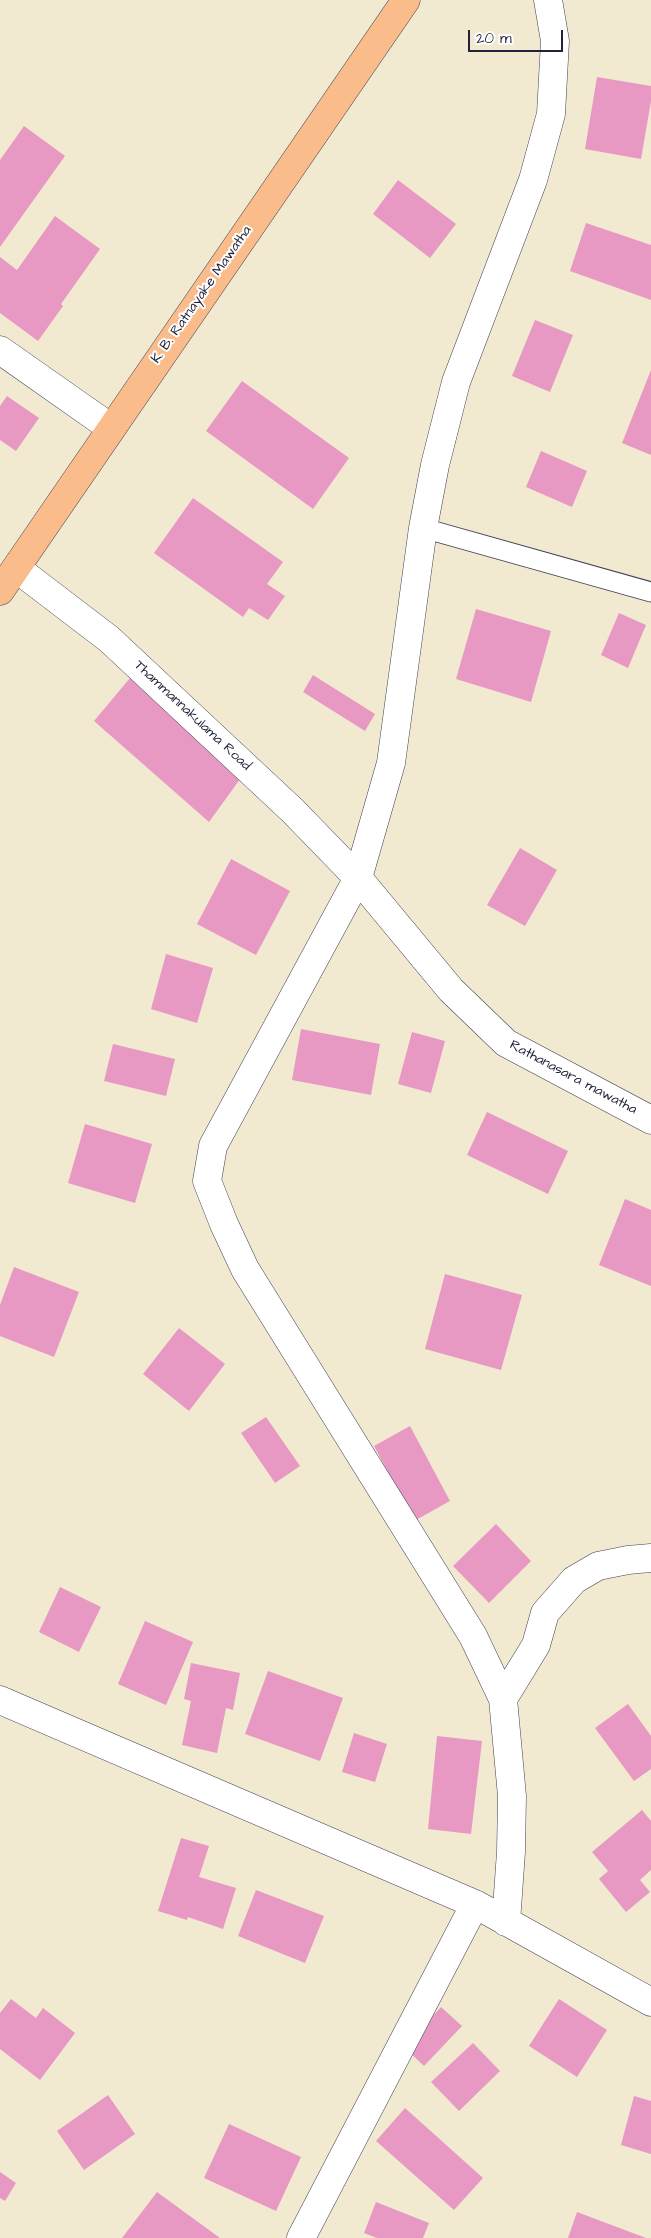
<!DOCTYPE html>
<html>
<head>
<meta charset="utf-8">
<style>
	body { margin:0 }
	#map { position:relative; width:651px; height:2238px; overflow:hidden; background:#f2e9d1; font-family:"Architects Daughter",sans-serif }
	canvas { display:block }
	.scale { position:absolute; left:468px; top:30px; width:95px; height:22px; box-sizing:border-box; border:2px solid #22223b; border-top:0; padding-left:6px; font-size:15px; line-height:18px; white-space:nowrap; color:#22223b; -webkit-text-stroke:4px #fff; paint-order:stroke }
</style>
</head>
<body>
<div id="map">
<canvas width="651" height="2238"></canvas>
<div class="scale">20 m</div>
</div>
<script>
const ctx = document.querySelector('canvas').getContext('2d');
ctx.lineJoin = 'round';
function paint(path, color) { ctx.fillStyle = color; ctx.fill(path, 'evenodd'); }
const shape = rows => new Path2D(rows.map(r => 'M' + r).join(''));
function stroke(path, color, width, dash) { ctx.strokeStyle = color; ctx.lineWidth = width; ctx.lineCap = dash ? 'butt' : 'round'; ctx.setLineDash(dash || []); ctx.stroke(path); }
function label(font, color, halo, rows, align = 'center') {
  ctx.font = font + ' "Architects Daughter",sans-serif'; ctx.lineWidth = 4; ctx.setLineDash([]); ctx.textBaseline = 'middle'; ctx.strokeStyle = halo; ctx.fillStyle = color; for (const [text, x, y, turn = 0] of rows) {
    ctx.save(); ctx.translate(x, y); ctx.rotate((+turn || 0) * Math.PI / 180); ctx.textAlign = isNaN(turn) ? turn : align; if (halo) ctx.strokeText(text, 0, 0); ctx.fillText(text, 0, 0); ctx.restore();
  }
}
paint(shape([
	[597,77,651,86,651,101,641,159,585,149],
	[24,126,65,156,0,247,0,160],
	[398,180,456,224,430,258,373,214],
	[55,216,100,249,61,304,63,306,38,341,0,313,0,257,17,270],
	[586,223,651,245,651,300,570,271],
	[535,320,573,335,550,392,512,376],
	[651,370,651,455,622,443],
	[242,381,349,458,313,509,206,431],
	[7,396,39,418,16,451,0,440,0,406],
	[541,451,587,471,572,507,526,487],
	[193,498,283,562,267,584,285,596,268,620,249,608,243,617,154,553],
	[476,609,551,631,531,702,456,679],
	[619,613,646,625,628,668,601,655],
	[313,675,375,714,365,731,303,692],
	[130,678,243,775,209,822,94,721],
	[520,848,557,870,525,926,487,905],
	[231,859,290,891,256,955,197,924],
	[166,954,213,968,197,1023,151,1009],
	[301,1029,380,1044,371,1095,292,1080],
	[412,1032,445,1041,431,1093,398,1084],
	[113,1044,175,1059,166,1096,104,1081],
	[487,1112,568,1151,548,1194,467,1155],
	[85,1124,152,1144,135,1203,68,1183],
	[625,1199,651,1210,651,1286,599,1265],
	[14,1267,79,1292,54,1357,0,1336,0,1305],
	[445,1274,522,1295,501,1370,425,1349],
	[179,1328,225,1364,189,1411,143,1374],
	[266,1417,300,1466,275,1483,241,1433],
	[410,1426,450,1501,414,1521,374,1446],
	[496,1524,531,1561,489,1603,453,1566],
	[60,1587,101,1607,79,1652,39,1632],
	[145,1621,193,1642,166,1705,118,1684],
	[191,1663,240,1673,233,1710,226,1708,217,1753,182,1745,191,1701,184,1699],
	[268,1671,343,1698,320,1761,245,1734],
	[628,1704,651,1736,651,1769,634,1781,595,1728],
	[354,1733,387,1744,375,1782,342,1772],
	[437,1736,482,1741,471,1834,428,1829],
	[642,1810,651,1821,651,1870,640,1880,650,1892,626,1912,599,1879,608,1871,592,1852],
	[181,1838,209,1846,199,1877,236,1888,223,1929,188,1917,187,1920,158,1911],
	[256,1890,324,1916,305,1963,238,1936],
	[11,1999,36,2018,43,2008,75,2033,40,2080,0,2049,0,2013],
	[559,1999,607,2030,577,2077,529,2046],
	[441,2007,462,2026,424,2066,404,2047],
	[473,2043,500,2071,459,2111,431,2082],
	[108,2095,135,2134,84,2170,57,2131],
	[634,2096,651,2101,651,2154,621,2145],
	[405,2108,483,2178,454,2210,376,2141],
	[229,2124,301,2157,276,2211,204,2178],
	[0,2172,16,2183,5,2201,0,2198],
	[157,2192,220,2238,122,2238],
	[376,2202,429,2223,423,2238,377,2238,364,2233],
	[577,2212,646,2238,568,2238]
]), '#e799c3');
const lane = shape([
	[423,528,651,592]
]);
const street = shape([
	[0,350,111,428],
	[16,568,109,639,293,811,358,878,451,990,506,1043,651,1120],
	[503,1699,536,1645,545,1613,574,1580,598,1566,628,1560,651,1558],
	[0,1700,475,1904,651,2002],
	[506,1922,511,1852,512,1796,503,1699,473,1636,245,1269,224,1224,207,1181,213,1146,358,878,391,763,423,528,435,465,456,382,533,180,551,114,555,41,548,0],
	[301,2238,475,1904]
]);
const highway = shape([
	[0,591,406,0]
]);
stroke(lane, '#414052', 21);
stroke(street, '#414052', 29);
stroke(highway, '#414052', 29);
stroke(lane, '#fff', 19);
stroke(street, '#fff', 28);
stroke(highway, '#f9bc8a', 28);
label('14px', '#22223b', '#fff', [
	["K. B. Ratnayake Mawatha",202,295,-55],
	["Thammannakulama Road",192,716,43],
	["Rathanasara mawatha",573,1078,28]
]);
</script>
</body>
</html>
